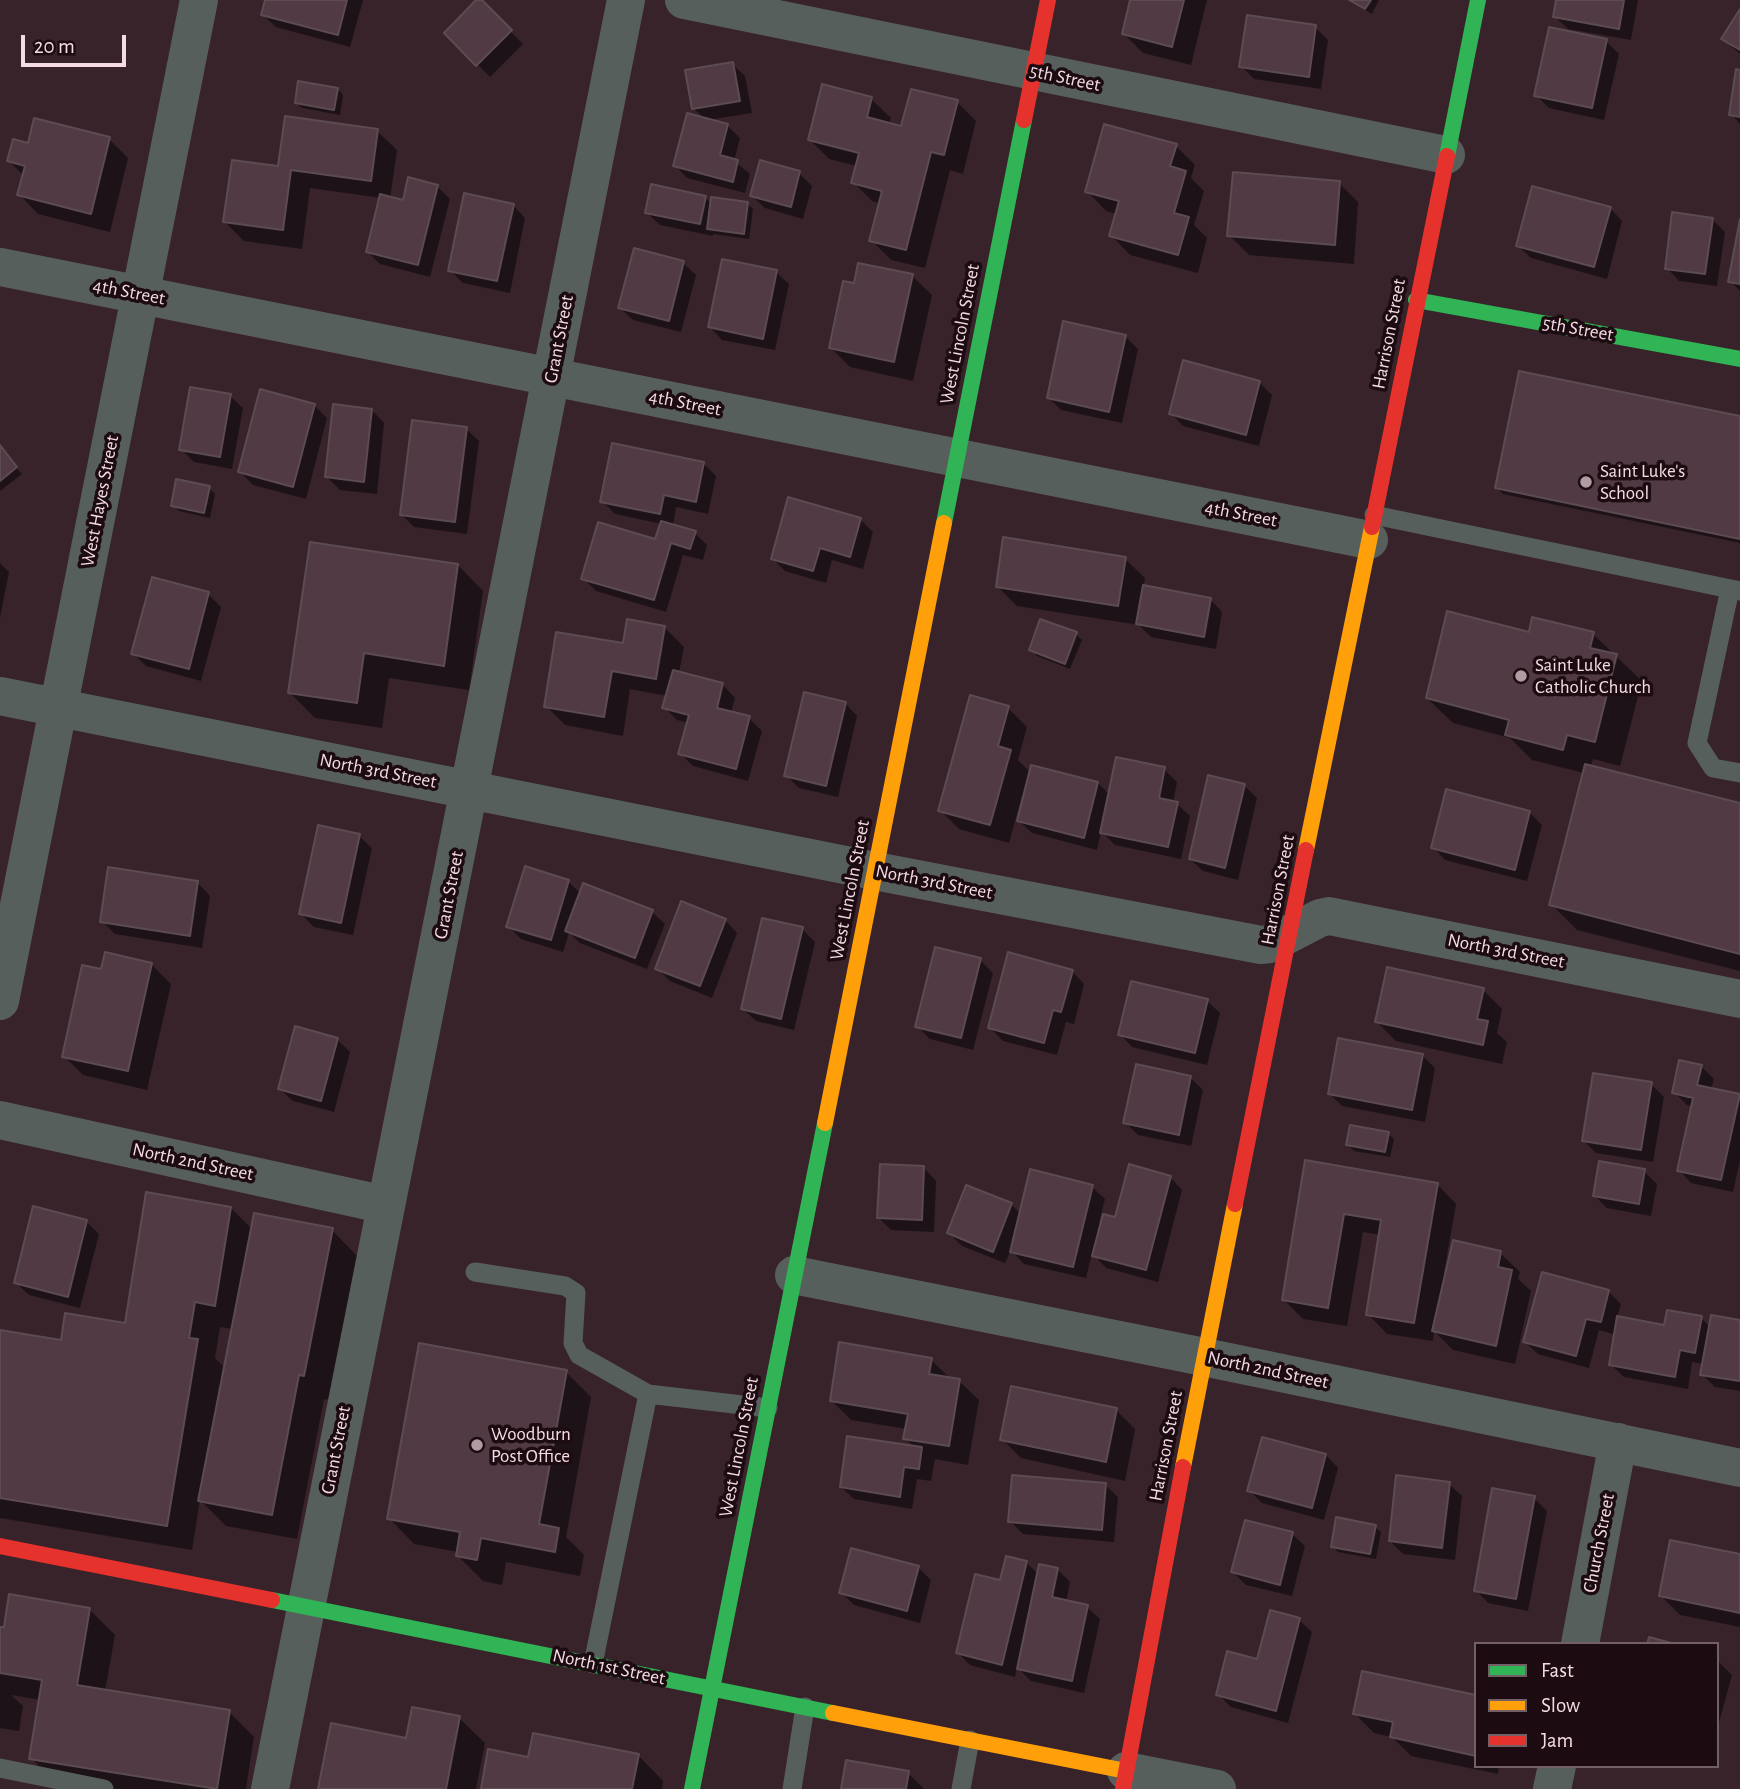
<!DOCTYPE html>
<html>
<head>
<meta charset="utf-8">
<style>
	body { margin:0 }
	#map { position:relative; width:1740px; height:1789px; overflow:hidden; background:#38232b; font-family:"Alegreya Sans",sans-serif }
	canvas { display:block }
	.legend { position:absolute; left:1474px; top:1642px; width:245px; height:126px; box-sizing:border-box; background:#1c0c12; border:2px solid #735f66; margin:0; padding:9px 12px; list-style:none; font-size:21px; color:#f5dbe4 }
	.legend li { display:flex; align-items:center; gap:14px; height:35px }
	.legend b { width:35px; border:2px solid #735f66 }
	.scale { position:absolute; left:21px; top:35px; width:105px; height:32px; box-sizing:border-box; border:4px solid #f5dbe4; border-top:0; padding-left:9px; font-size:21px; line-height:24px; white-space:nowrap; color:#f5dbe4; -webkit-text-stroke:5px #1c0c12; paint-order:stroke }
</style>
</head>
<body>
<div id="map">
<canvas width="1740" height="1789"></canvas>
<ul class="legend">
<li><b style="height:9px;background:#30b455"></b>Fast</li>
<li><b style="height:9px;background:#ff9f0a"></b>Slow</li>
<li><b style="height:9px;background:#e5322d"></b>Jam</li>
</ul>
<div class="scale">20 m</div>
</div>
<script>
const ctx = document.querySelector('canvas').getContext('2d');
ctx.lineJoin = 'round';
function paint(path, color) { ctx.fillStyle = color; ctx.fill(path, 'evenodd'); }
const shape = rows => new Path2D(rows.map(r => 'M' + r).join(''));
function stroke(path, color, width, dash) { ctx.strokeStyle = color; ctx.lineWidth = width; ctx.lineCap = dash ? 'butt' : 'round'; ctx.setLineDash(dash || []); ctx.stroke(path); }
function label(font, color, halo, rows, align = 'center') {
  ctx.font = font + ' "Alegreya Sans",sans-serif'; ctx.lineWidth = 7; ctx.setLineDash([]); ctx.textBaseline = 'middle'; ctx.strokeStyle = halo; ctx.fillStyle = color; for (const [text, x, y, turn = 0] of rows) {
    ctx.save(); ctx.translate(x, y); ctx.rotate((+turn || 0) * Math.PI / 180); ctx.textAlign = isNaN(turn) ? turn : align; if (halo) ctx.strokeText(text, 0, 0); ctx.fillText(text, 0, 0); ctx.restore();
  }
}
paint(shape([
	[267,0,363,0,350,47,276,27,263,15],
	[479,0,523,44,490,77,446,33],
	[1132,0,1207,0,1191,65,1143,53,1124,34],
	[1348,0,1379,0,1372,14],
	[1558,0,1638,0,1631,40,1568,29,1555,17],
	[1740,12,1740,54,1723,39],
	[1315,27,1328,40,1321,89,1254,79,1241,66],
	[1606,41,1619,54,1604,120,1549,108,1536,95],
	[732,64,745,76,752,113,708,120,727,125,740,138,734,161,750,174,745,193,687,178,675,165,705,119,693,108],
	[1740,72,1740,124,1731,114],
	[338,89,343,95,340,115,302,108,296,103],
	[871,99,891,118,889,125,903,128,957,102,976,121,963,174,950,170,925,268,891,260,871,240,881,204,872,201,853,182,857,166,829,159,810,140],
	[377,131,397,150,390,199,404,202,437,186,450,199,430,277,380,264,368,252,381,198,310,188,302,249,244,241,225,222,280,168],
	[109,139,128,158,110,232,38,214,19,194,24,176,9,161],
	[1176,146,1195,165,1191,178,1204,191,1194,225,1207,238,1198,273,1130,255,1111,235,1117,214,1106,211,1087,191],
	[799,173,812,186,803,219,765,208,752,196],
	[1339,183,1358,202,1354,264,1249,255,1229,235],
	[705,197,712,204,747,203,753,209,749,239,713,234,713,236,660,225,647,213],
	[513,205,525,218,510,293,463,283,450,270],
	[1610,208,1622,221,1607,279,1531,258,1518,246],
	[1712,219,1725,232,1717,286,1679,281,1667,268],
	[1740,229,1740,291,1730,281],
	[683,263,696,275,681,332,633,320,620,308],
	[776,272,789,284,775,350,722,340,710,327],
	[912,276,932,295,913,381,850,367,831,348,855,285],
	[1125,336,1138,349,1122,423,1061,410,1048,397],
	[1260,383,1272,395,1259,446,1183,426,1171,413],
	[230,396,243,408,232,469,194,462,181,449],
	[314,405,327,418,306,499,253,485,240,472],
	[372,410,384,423,377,494,340,490,327,477],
	[1740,418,1740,543,1503,494,1497,488],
	[466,429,479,441,467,534,414,527,401,514],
	[0,448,22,474,0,491],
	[703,463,716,476,708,514,676,507,673,526,695,533,707,545,703,560,683,555,666,612,596,591,583,578,656,541,662,524,615,514,602,501],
	[209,488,215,494,210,518,179,511,173,505],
	[860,519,873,532,863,569,832,560,826,583,785,571,773,559],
	[1125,559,1145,578,1143,587,1210,599,1222,612,1216,649,1151,637,1139,625,1017,606,997,586],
	[0,563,9,572,0,618],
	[458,565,483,591,469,690,389,678,382,728,315,718,290,693],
	[208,594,221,607,201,681,146,666,133,653],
	[664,627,684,647,679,673,723,685,735,698,731,713,749,718,762,731,748,781,693,766,680,753,688,723,677,720,664,707,667,696,630,689,623,736,565,725,546,706,624,645],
	[1076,634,1082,640,1070,669,1037,656,1031,650],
	[1530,634,1593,634,1642,681,1620,766,1593,759,1591,767,1740,805,1740,971,1577,930,1551,904,1584,773,1532,760,1510,738,1453,723,1427,698],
	[845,703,857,716,838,797,799,788,786,775],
	[1008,708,1027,727,1018,760,1031,773,1098,783,1110,795,1164,769,1177,782,1173,803,1177,804,1190,816,1181,859,1115,845,1101,831,1097,850,1032,833,1019,821,1025,797,1022,796,1009,843,959,829,940,810],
	[1244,785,1257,798,1238,880,1203,871,1190,859],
	[1529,812,1542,825,1527,881,1445,860,1433,847],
	[359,836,372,848,353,935,314,927,301,914],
	[568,881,581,894,652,912,665,924,647,969,580,943,569,933,563,952,521,939,508,926],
	[198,883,210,896,202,948,115,934,102,921],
	[725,920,737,933,712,998,670,981,657,968],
	[802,929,815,942,794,1030,756,1021,743,1009],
	[980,960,993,973,973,1050,930,1039,917,1026],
	[151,964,171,984,147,1090,83,1075,64,1056],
	[1072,971,1084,984,1074,1024,1066,1022,1057,1055,1003,1041,990,1028],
	[1483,990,1502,1009,1497,1033,1507,1042,1502,1064,1396,1041,1377,1022],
	[1207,1001,1220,1013,1207,1065,1132,1047,1120,1034],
	[337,1039,350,1052,334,1112,293,1101,280,1089],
	[1423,1056,1435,1068,1425,1122,1342,1106,1329,1093],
	[1701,1066,1714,1079,1711,1090,1740,1097,1740,1161,1733,1192,1691,1183,1679,1170,1692,1106,1687,1105,1674,1092],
	[1190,1077,1203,1090,1191,1146,1138,1135,1125,1122],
	[1651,1084,1664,1097,1653,1162,1596,1153,1583,1140],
	[1388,1134,1394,1139,1390,1157,1354,1151,1348,1145],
	[1307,1162,1437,1184,1456,1204,1444,1273,1500,1253,1520,1272,1518,1279,1531,1291,1515,1364,1453,1350,1434,1331,1433,1341,1387,1334,1368,1314,1381,1235,1363,1232,1347,1326,1303,1319,1283,1299],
	[924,1168,936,1181,934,1232,891,1230,878,1217],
	[1644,1171,1657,1184,1651,1216,1607,1208,1595,1196],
	[1170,1177,1182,1190,1158,1282,1106,1268,1092,1253,1086,1278,1024,1264,1011,1250,1005,1263,962,1246,949,1233,1011,1204,1021,1214,1092,1187,1105,1199,1099,1223,1102,1224,1116,1219],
	[231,1208,253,1230,332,1230,357,1256,329,1400,324,1399,297,1539,226,1526,200,1500,192,1550,0,1518,0,1332,62,1342,126,1325],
	[220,1327,233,1329,224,1379,221,1379,223,1366,215,1358],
	[86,1221,99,1234,80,1308,29,1295,16,1283],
	[1608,1291,1621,1304,1617,1318,1665,1327,1701,1318,1710,1327,1740,1322,1740,1391,1715,1387,1702,1374,1704,1364,1692,1362,1688,1389,1624,1377,1611,1365,1616,1335,1599,1330,1589,1368,1538,1354,1525,1342],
	[931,1360,951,1379,959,1381,979,1400,968,1465,935,1459,931,1481,917,1479,912,1509,854,1499,841,1487,915,1448,905,1438,907,1429,851,1420,832,1401],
	[566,1372,591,1397,566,1537,584,1555,580,1576,506,1562,502,1585,483,1581,458,1556,458,1552,414,1544,389,1518],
	[1116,1410,1135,1429,1125,1481,1021,1458,1002,1439],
	[1326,1455,1338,1468,1324,1520,1262,1503,1249,1490],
	[1449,1484,1462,1496,1455,1560,1403,1554,1390,1541],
	[1105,1485,1118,1497,1114,1542,1023,1534,1010,1521],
	[1534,1498,1547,1511,1528,1611,1488,1603,1476,1590],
	[1375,1527,1381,1532,1376,1559,1338,1552,1333,1546],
	[1292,1534,1305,1546,1292,1596,1246,1585,1233,1572],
	[1740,1556,1740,1627,1680,1615,1661,1596],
	[1027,1563,1039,1575,1058,1570,1070,1582,1066,1602,1087,1607,1100,1619,1084,1693,1031,1681,1017,1667,1015,1677,970,1665,958,1653,1001,1582],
	[918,1567,931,1580,920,1623,854,1605,841,1592],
	[89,1609,115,1635,105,1691,229,1712,254,1737,246,1789,89,1789,56,1783,31,1758,41,1700,11,1695,23,1706,19,1731,0,1728,0,1628],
	[1299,1620,1312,1632,1288,1723,1231,1707,1218,1694,1258,1661],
	[1717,1660,1732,1675,1717,1730],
	[1476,1697,1476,1766,1499,1766,1498,1774,1411,1756,1392,1737,1374,1733,1355,1714],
	[459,1718,485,1743,476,1789,320,1789,407,1740],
	[638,1755,663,1781,662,1789,482,1789,529,1759],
	[908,1773,924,1789,843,1789]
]), '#0007');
const building = shape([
	[265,0,347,0,338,35,261,15,265,0],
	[476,0,482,0,512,30,476,66,444,33,476,0],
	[1130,0,1184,0,1172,47,1122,34,1130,0],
	[1349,0,1371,0,1365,9,1349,0],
	[1556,0,1624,0,1619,29,1553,17,1556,0],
	[1740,9,1740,50,1721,39,1740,9],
	[1247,15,1316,25,1309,77,1239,67,1247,15],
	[1549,27,1607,39,1592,108,1534,96,1549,27],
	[733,62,740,101,692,109,685,70,733,62],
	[1736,69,1740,70,1740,117,1729,115,1736,69],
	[298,81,338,88,334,110,295,103,298,81],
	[822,84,872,97,867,117,901,126,911,89,958,100,944,155,931,152,906,250,869,241,882,191,851,183,859,153,808,140,822,84],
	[687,113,728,124,720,155,738,160,733,182,673,166,687,113],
	[285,116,378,129,371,181,291,170,283,230,223,222,232,160,278,166,285,116],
	[34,118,110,137,91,214,17,195,25,166,7,161,13,139,28,143,34,118],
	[1104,124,1177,144,1170,166,1186,171,1174,213,1189,217,1178,255,1109,236,1119,201,1085,192,1104,124],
	[760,160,800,171,791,207,750,196,760,160],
	[1233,172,1340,181,1335,245,1227,236,1233,172],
	[408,177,438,185,418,265,366,252,380,194,403,200,408,177],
	[651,184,706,196,700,224,645,213,651,184],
	[1532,186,1611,207,1594,267,1516,246,1532,186],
	[464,193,514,204,497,281,448,271,464,193],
	[711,197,748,202,744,234,707,229,711,197],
	[1672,212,1713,218,1705,274,1665,269,1672,212],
	[1740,219,1740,284,1728,282,1740,219],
	[634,248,684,261,669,321,618,308,634,248],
	[722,259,777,270,763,339,708,327,722,259],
	[858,263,913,274,894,362,829,348,843,281,854,283,858,263],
	[1063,321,1126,335,1109,412,1047,398,1063,321],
	[1183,360,1260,381,1246,435,1169,414,1183,360],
	[1519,371,1740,416,1740,539,1495,488,1519,371],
	[190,387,231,394,220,457,179,450,190,387],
	[260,389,315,404,293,487,238,472,260,389],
	[333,404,372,409,364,482,325,477,333,404],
	[412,420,467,427,455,522,400,515,412,420],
	[612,443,704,462,696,502,664,495,660,514,600,502,612,443],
	[0,445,17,467,0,481,0,445],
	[176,479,210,486,204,513,171,506,176,479],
	[788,497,861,518,850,557,820,548,813,571,771,559,788,497],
	[661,521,696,531,690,549,671,543,654,600,581,579,598,522,655,539,661,521],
	[1003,537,1126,557,1118,606,996,587,1003,537],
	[310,542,458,564,444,666,364,653,357,703,288,693,310,542],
	[152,577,209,592,189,669,131,654,152,577],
	[1143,585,1211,598,1204,637,1136,624,1143,585],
	[1447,611,1529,632,1532,617,1594,632,1590,648,1617,654,1595,742,1567,735,1563,750,1505,735,1509,720,1426,698,1447,611],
	[627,619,665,626,656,679,612,671,604,717,544,707,556,632,623,643,627,619],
	[1040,619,1077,632,1065,664,1029,650,1040,619],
	[673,670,723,683,717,708,750,716,736,769,678,754,689,715,662,708,673,670],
	[804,692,846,702,826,786,784,776,804,692],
	[970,695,1009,706,998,746,1011,750,990,825,938,811,970,695],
	[1116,757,1165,767,1159,798,1178,802,1168,847,1100,833,1116,757],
	[1585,764,1740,803,1740,954,1549,905,1585,764],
	[1031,765,1098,782,1084,838,1017,821,1031,765],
	[1208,775,1245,784,1225,868,1189,859,1208,775],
	[1446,789,1530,811,1515,870,1431,848,1446,789],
	[318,825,360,834,341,923,299,914,318,825],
	[525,866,569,880,551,940,506,927,525,866],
	[108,867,198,881,190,936,100,922,108,867],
	[583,883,653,910,635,958,565,931,583,883],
	[681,901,726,919,700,986,655,969,681,901],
	[762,918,803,927,781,1019,741,1009,762,918],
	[935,947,981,958,961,1038,915,1027,935,947],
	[105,952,152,963,128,1071,62,1057,82,965,101,969,105,952],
	[1008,952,1073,970,1061,1012,1053,1010,1044,1043,988,1028,1008,952],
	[1387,967,1484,988,1477,1019,1488,1021,1483,1045,1375,1022,1387,967],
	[1131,981,1208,999,1195,1053,1118,1035,1131,981],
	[295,1026,338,1038,321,1101,278,1089,295,1026],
	[1338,1038,1423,1054,1412,1110,1328,1094,1338,1038],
	[1679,1060,1702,1065,1697,1085,1740,1094,1721,1180,1677,1171,1693,1098,1672,1093,1679,1060],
	[1136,1064,1191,1076,1179,1135,1123,1123,1136,1064],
	[1593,1073,1652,1082,1641,1150,1582,1141,1593,1073],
	[1350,1125,1389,1132,1385,1152,1346,1145,1350,1125],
	[1305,1160,1438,1183,1414,1323,1366,1315,1381,1220,1344,1214,1328,1308,1282,1300,1305,1160],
	[1599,1161,1645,1169,1639,1204,1593,1196,1599,1161],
	[880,1164,924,1166,922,1220,877,1218,880,1164],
	[1129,1164,1171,1176,1146,1270,1092,1256,1103,1214,1115,1217,1129,1164],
	[1030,1169,1093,1185,1073,1267,1010,1252,1030,1169],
	[966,1185,1012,1203,993,1252,947,1233,966,1185],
	[146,1192,231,1207,215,1306,195,1302,189,1338,198,1339,167,1526,0,1498,0,1330,61,1340,65,1313,125,1323,146,1192],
	[33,1206,87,1220,68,1297,14,1283,33,1206],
	[254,1213,333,1228,304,1376,299,1375,272,1515,198,1501,254,1213],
	[1453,1240,1501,1251,1498,1267,1512,1270,1496,1346,1432,1331,1453,1240],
	[1542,1272,1609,1290,1601,1322,1586,1319,1576,1356,1523,1342,1542,1272],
	[1667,1310,1702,1316,1695,1353,1680,1350,1675,1377,1609,1365,1617,1316,1664,1325,1667,1310],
	[1711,1315,1740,1320,1740,1381,1700,1375,1711,1315],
	[839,1342,932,1358,929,1374,960,1379,949,1446,903,1439,908,1414,830,1401,839,1342],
	[419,1343,567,1370,539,1524,559,1528,555,1552,481,1538,477,1560,456,1556,460,1532,387,1519,419,1343],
	[1011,1386,1117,1408,1106,1462,1000,1440,1011,1386],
	[847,1436,922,1447,919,1469,904,1467,900,1497,840,1487,847,1436],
	[1262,1437,1326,1454,1312,1508,1247,1491,1262,1437],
	[1012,1475,1106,1483,1102,1530,1008,1522,1012,1475],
	[1396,1475,1450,1482,1442,1548,1389,1541,1396,1475],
	[1492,1488,1535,1496,1516,1599,1474,1591,1492,1488],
	[1336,1517,1376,1525,1370,1554,1331,1547,1336,1517],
	[1245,1520,1293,1532,1280,1585,1231,1572,1245,1520],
	[1670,1540,1740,1554,1740,1613,1659,1596,1670,1540],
	[851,1548,919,1566,907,1611,839,1593,851,1548],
	[1006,1556,1027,1561,1002,1665,956,1653,975,1574,1000,1580,1006,1556],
	[1039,1564,1058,1568,1052,1597,1088,1605,1072,1681,1017,1669,1039,1564],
	[9,1594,90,1608,77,1685,230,1710,217,1789,29,1759,42,1680,0,1673,0,1627,4,1627,9,1594],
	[1270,1610,1300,1618,1276,1711,1216,1695,1227,1651,1257,1659,1270,1610],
	[1649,1637,1675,1644,1647,1644,1649,1637],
	[1362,1671,1476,1695,1476,1756,1390,1737,1393,1722,1353,1714,1362,1671],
	[412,1707,460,1716,446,1789,318,1789,331,1723,406,1738,412,1707],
	[533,1733,639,1754,632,1789,481,1789,488,1749,528,1757,533,1733],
	[846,1760,909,1771,906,1789,841,1789,846,1760]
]);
paint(building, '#513a43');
stroke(building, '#5c4b52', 2);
stroke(shape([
	[1374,515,1740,591],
	[1730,589,1697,743,1713,768,1740,773],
	[475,1272,565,1286,576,1293,573,1343,579,1355,648,1394,768,1408],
	[593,1664,648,1394],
	[0,1768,104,1789],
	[792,1789,805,1707],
	[961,1789,970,1740]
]), '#575f5d', 19);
stroke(shape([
	[684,0,1446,155],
	[0,267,1369,540],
	[0,696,875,871,1261,945,1270,944,1320,918,1329,916,1740,999],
	[0,1001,199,0],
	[0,1120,386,1205],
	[794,1275,1204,1357,1740,1468],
	[1580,1644,1618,1442],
	[1126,1771,1217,1789],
	[270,1789,626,0],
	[1552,1789,1557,1766]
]), '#575f5d', 38);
stroke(shape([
	[1447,156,1478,0],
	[1416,300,1740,359],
	[944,523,1024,120],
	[272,1600,833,1713],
	[692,1789,825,1123]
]), '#30b455', 16);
stroke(shape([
	[1306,850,1372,527],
	[825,1123,944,523],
	[1183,1467,1235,1204],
	[833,1713,1126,1771]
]), '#ff9f0a', 16);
stroke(shape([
	[1024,120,1048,0],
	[1372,527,1447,156],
	[1235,1204,1306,850],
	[0,1546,272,1600],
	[1123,1789,1183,1467]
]), '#e5322d', 16);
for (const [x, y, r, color] of [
	[1586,482,7,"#b39ba3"],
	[1521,676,7,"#b39ba3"],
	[477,1445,7,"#b39ba3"]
]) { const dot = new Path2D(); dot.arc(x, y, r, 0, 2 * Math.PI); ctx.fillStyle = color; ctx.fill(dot); stroke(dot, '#1c0c12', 2.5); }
label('19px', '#f5dbe4', '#1c0c12', [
	["5th Street",1065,78,12],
	["4th Street",129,292,11],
	["5th Street",1578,329,10],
	["West Lincoln Street",960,334,-79],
	["Harrison Street",1389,334,-79],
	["Grant Street",559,339,-79],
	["4th Street",685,403,11],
	["West Hayes Street",100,501,-79],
	["4th Street",1241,514,11],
	["North 3rd Street",378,771,11],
	["North 3rd Street",934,882,11],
	["West Lincoln Street",850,890,-79],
	["Harrison Street",1278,890,-79],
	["Grant Street",449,895,-79],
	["North 3rd Street",1506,951,11],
	["North 2nd Street",193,1162,12],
	["North 2nd Street",1268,1370,12],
	["Harrison Street",1166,1446,-79],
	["West Lincoln Street",739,1447,-79],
	["Grant Street",336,1450,-79],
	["Church Street",1599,1543,-79],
	["North 1st Street",609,1667,12]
]);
label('19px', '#f5dbe4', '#1c0c12', [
	["Saint Luke's",1600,471],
	["School",1600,493],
	["Saint Luke",1535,665],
	["Catholic Church",1535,687],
	["Woodburn",491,1434],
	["Post Office",491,1456]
], 'left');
</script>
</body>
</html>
